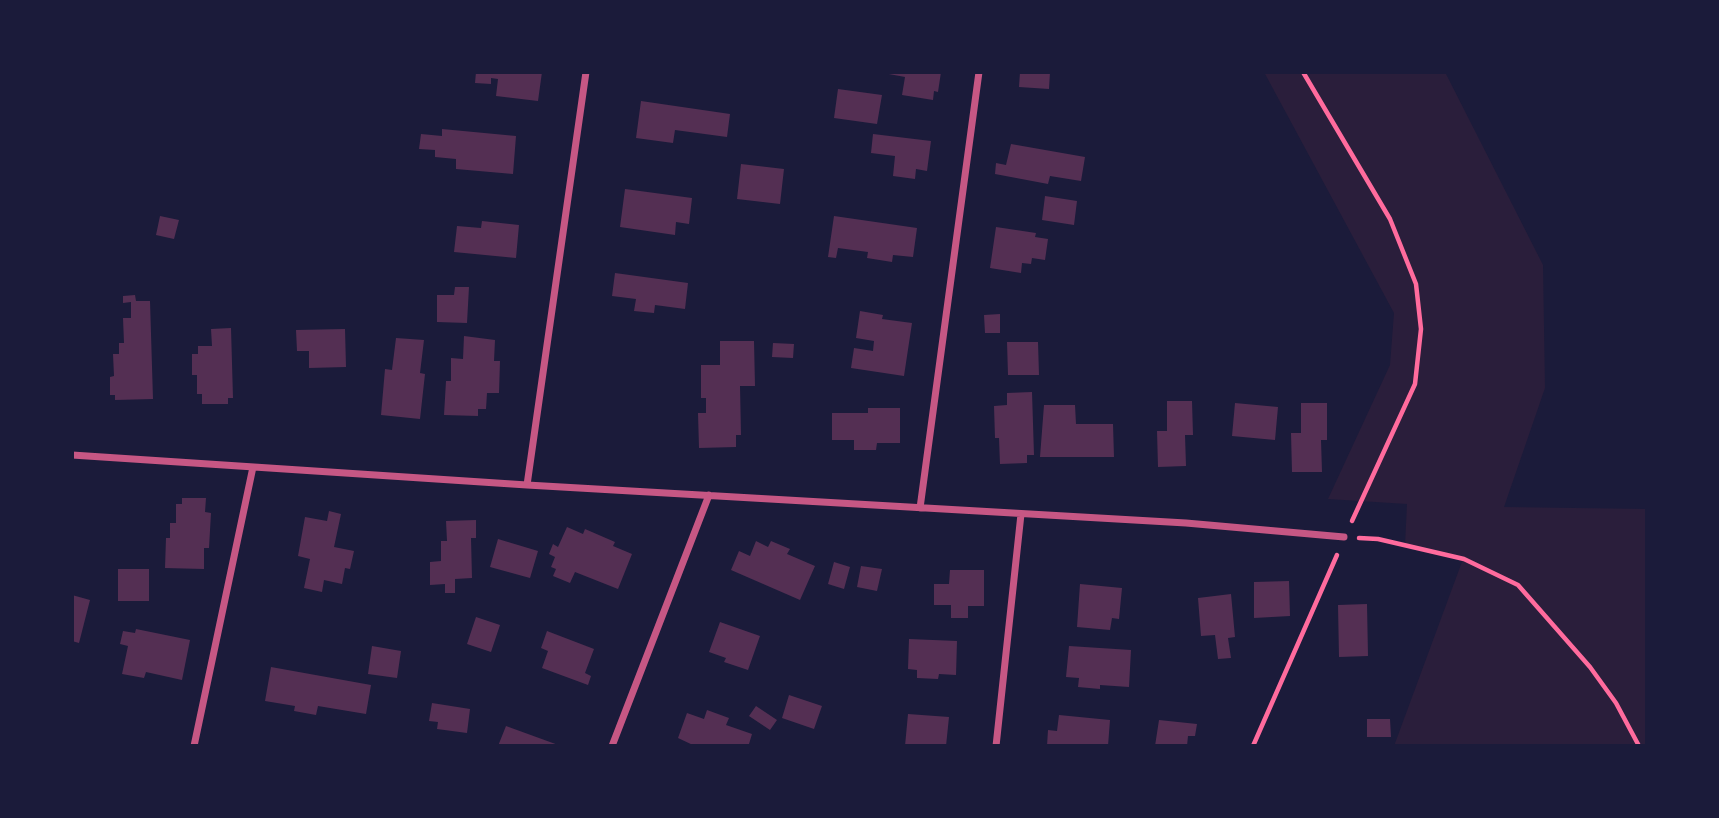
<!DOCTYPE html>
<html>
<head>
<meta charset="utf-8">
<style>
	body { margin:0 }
	#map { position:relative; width:1719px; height:818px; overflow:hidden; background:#1b1b3a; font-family:Lato,sans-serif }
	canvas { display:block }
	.frame { position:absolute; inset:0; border:74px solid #1b1b3a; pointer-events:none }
</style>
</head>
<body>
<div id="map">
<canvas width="1719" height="818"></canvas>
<div class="frame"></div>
</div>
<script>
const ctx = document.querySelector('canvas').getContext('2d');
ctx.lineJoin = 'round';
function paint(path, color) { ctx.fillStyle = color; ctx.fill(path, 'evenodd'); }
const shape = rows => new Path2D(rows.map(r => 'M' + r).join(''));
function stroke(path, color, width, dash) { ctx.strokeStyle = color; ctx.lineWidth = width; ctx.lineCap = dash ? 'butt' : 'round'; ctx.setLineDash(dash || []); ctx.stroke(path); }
paint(shape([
	[1264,72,1445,72,1543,265,1545,388,1504,507,1647,509,1647,746,1394,746,1463,559,1405,545,1407,504,1328,499,1390,365,1394,313]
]), '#2a1e3b');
paint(shape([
	[476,72,542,72,538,101,496,96,498,79,491,78,491,84,475,83],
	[878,72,941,72,938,92,934,91,933,100,902,95,905,77],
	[1020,72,1050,72,1049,89,1019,87],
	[838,89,882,95,877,124,834,118],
	[641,101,730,114,727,137,675,130,673,143,636,138],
	[442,129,516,136,513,174,456,169,456,159,435,157,435,150,419,149,421,134,442,136],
	[873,134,931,141,927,171,916,169,915,179,893,176,895,156,871,153],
	[1011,144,1085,157,1081,181,1050,176,1048,184,995,174,996,163,1006,165],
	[741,164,784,169,780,204,737,199],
	[625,189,692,198,689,224,676,222,675,235,620,227],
	[1045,196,1077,201,1074,225,1042,220],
	[160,216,179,220,174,239,156,235],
	[834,216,917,228,913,257,893,255,892,262,867,258,868,252,838,248,836,258,828,257],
	[482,221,519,225,516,258,454,252,457,226,481,228],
	[996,227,1036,233,1035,237,1048,239,1045,260,1032,258,1031,264,1022,263,1021,273,990,268],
	[615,273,688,283,685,309,655,305,654,313,634,311,636,299,612,296],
	[455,287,469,287,467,323,437,322,437,295,454,295],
	[135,295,136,301,150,301,153,399,115,400,115,395,110,395,110,377,114,376,113,354,119,354,119,343,124,343,123,318,131,318,131,302,123,303,123,296],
	[860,311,883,315,882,319,912,323,904,376,851,368,854,348,873,351,874,341,856,338],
	[1000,314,1000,333,985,333,984,315],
	[231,328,233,398,228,398,228,404,202,404,202,394,197,394,197,375,192,375,192,354,198,354,198,346,212,346,211,329],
	[345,329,346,367,309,368,309,351,297,351,296,330],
	[464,336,495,340,494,361,500,361,499,393,487,393,486,409,478,409,478,416,444,415,446,381,451,381,451,358,463,359],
	[396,338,424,340,420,373,425,374,420,419,381,415,385,369,392,370],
	[720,341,754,341,755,386,740,386,741,435,736,435,736,447,699,448,698,413,706,413,706,398,701,398,701,365,720,365],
	[1007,342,1038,342,1039,375,1008,375],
	[773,343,794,344,793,358,772,357],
	[1032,392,1034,455,1027,455,1027,463,1000,464,999,438,995,438,994,406,1007,405,1007,393],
	[1167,401,1192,401,1193,435,1185,435,1186,466,1158,467,1157,431,1167,431],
	[1235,403,1278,407,1275,440,1232,436],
	[1301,403,1327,403,1327,440,1321,440,1322,472,1292,472,1291,433,1301,433],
	[1044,405,1075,405,1076,424,1113,424,1114,457,1040,457],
	[868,408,900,408,900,443,877,443,876,450,854,450,854,440,832,440,832,413,868,413],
	[182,498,206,498,205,512,211,513,209,548,204,548,204,569,165,568,166,538,170,538,170,523,176,523,176,504,182,504],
	[329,511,341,514,334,547,354,551,350,569,345,568,342,584,324,580,322,592,304,588,310,559,298,556,305,517,327,521],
	[476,520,476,538,471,538,472,578,455,579,455,593,445,593,445,584,430,585,430,562,441,561,441,541,447,541,446,521],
	[567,527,583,534,585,529,615,542,613,546,632,554,618,589,575,572,570,583,553,576,556,569,551,567,555,557,549,554,553,544,558,547],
	[498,539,538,551,530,578,490,567],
	[756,541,768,547,771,541,790,549,787,554,815,566,800,600,731,570,739,551,750,556],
	[834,562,850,567,844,589,828,584],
	[861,566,882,569,877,591,857,587],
	[118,569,149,569,149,601,118,601],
	[950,570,984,570,984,606,968,606,968,618,951,618,951,605,934,605,934,584,949,584],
	[1289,581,1290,616,1254,618,1254,582],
	[1080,584,1122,588,1119,619,1112,618,1110,630,1077,627],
	[1231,594,1235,637,1228,638,1231,658,1218,659,1215,635,1201,636,1198,598],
	[72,595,90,600,79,643,72,641],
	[1367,604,1368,656,1339,657,1338,605],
	[476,617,500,625,491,652,467,644],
	[720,622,760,636,748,670,724,662,726,658,709,652],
	[136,629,190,640,182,680,146,672,144,678,122,674,128,646,120,644,123,631,135,633],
	[547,631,594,649,585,673,591,676,588,685,542,668,548,651,541,648],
	[909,639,957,641,956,675,939,674,938,679,917,678,917,670,908,669],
	[372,646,401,651,397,678,368,674],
	[1069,646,1131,650,1129,687,1100,685,1100,689,1078,687,1079,678,1066,677],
	[271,667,371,685,366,714,318,706,316,715,294,711,295,706,265,701],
	[789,695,822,706,814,729,782,718],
	[432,703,470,709,467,733,437,729,438,722,429,721],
	[756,706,777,720,770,730,749,716],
	[707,710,729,718,726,725,752,734,749,744,754,746,695,746,678,738,687,713,704,719],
	[908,714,949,717,946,746,905,746],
	[1059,715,1110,720,1108,746,1047,746,1048,730,1057,731],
	[1367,719,1390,719,1391,737,1367,737],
	[1159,720,1197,724,1195,736,1188,736,1187,746,1155,746],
	[506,726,561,746,498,746]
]), '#542f53');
stroke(shape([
	[1303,72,1390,219,1416,284,1421,329,1415,384,1352,521],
	[1359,538,1378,539,1464,559,1518,585,1590,667,1616,703,1639,746],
	[1253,746,1337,555]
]), '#ff6b9d', 4.5);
stroke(shape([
	[72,455,527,485,1186,523,1344,537],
	[527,485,586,72],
	[920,508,979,72],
	[194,746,253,467],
	[612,746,709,495],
	[996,746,1021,514]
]), '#c65784', 7);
</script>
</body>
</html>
